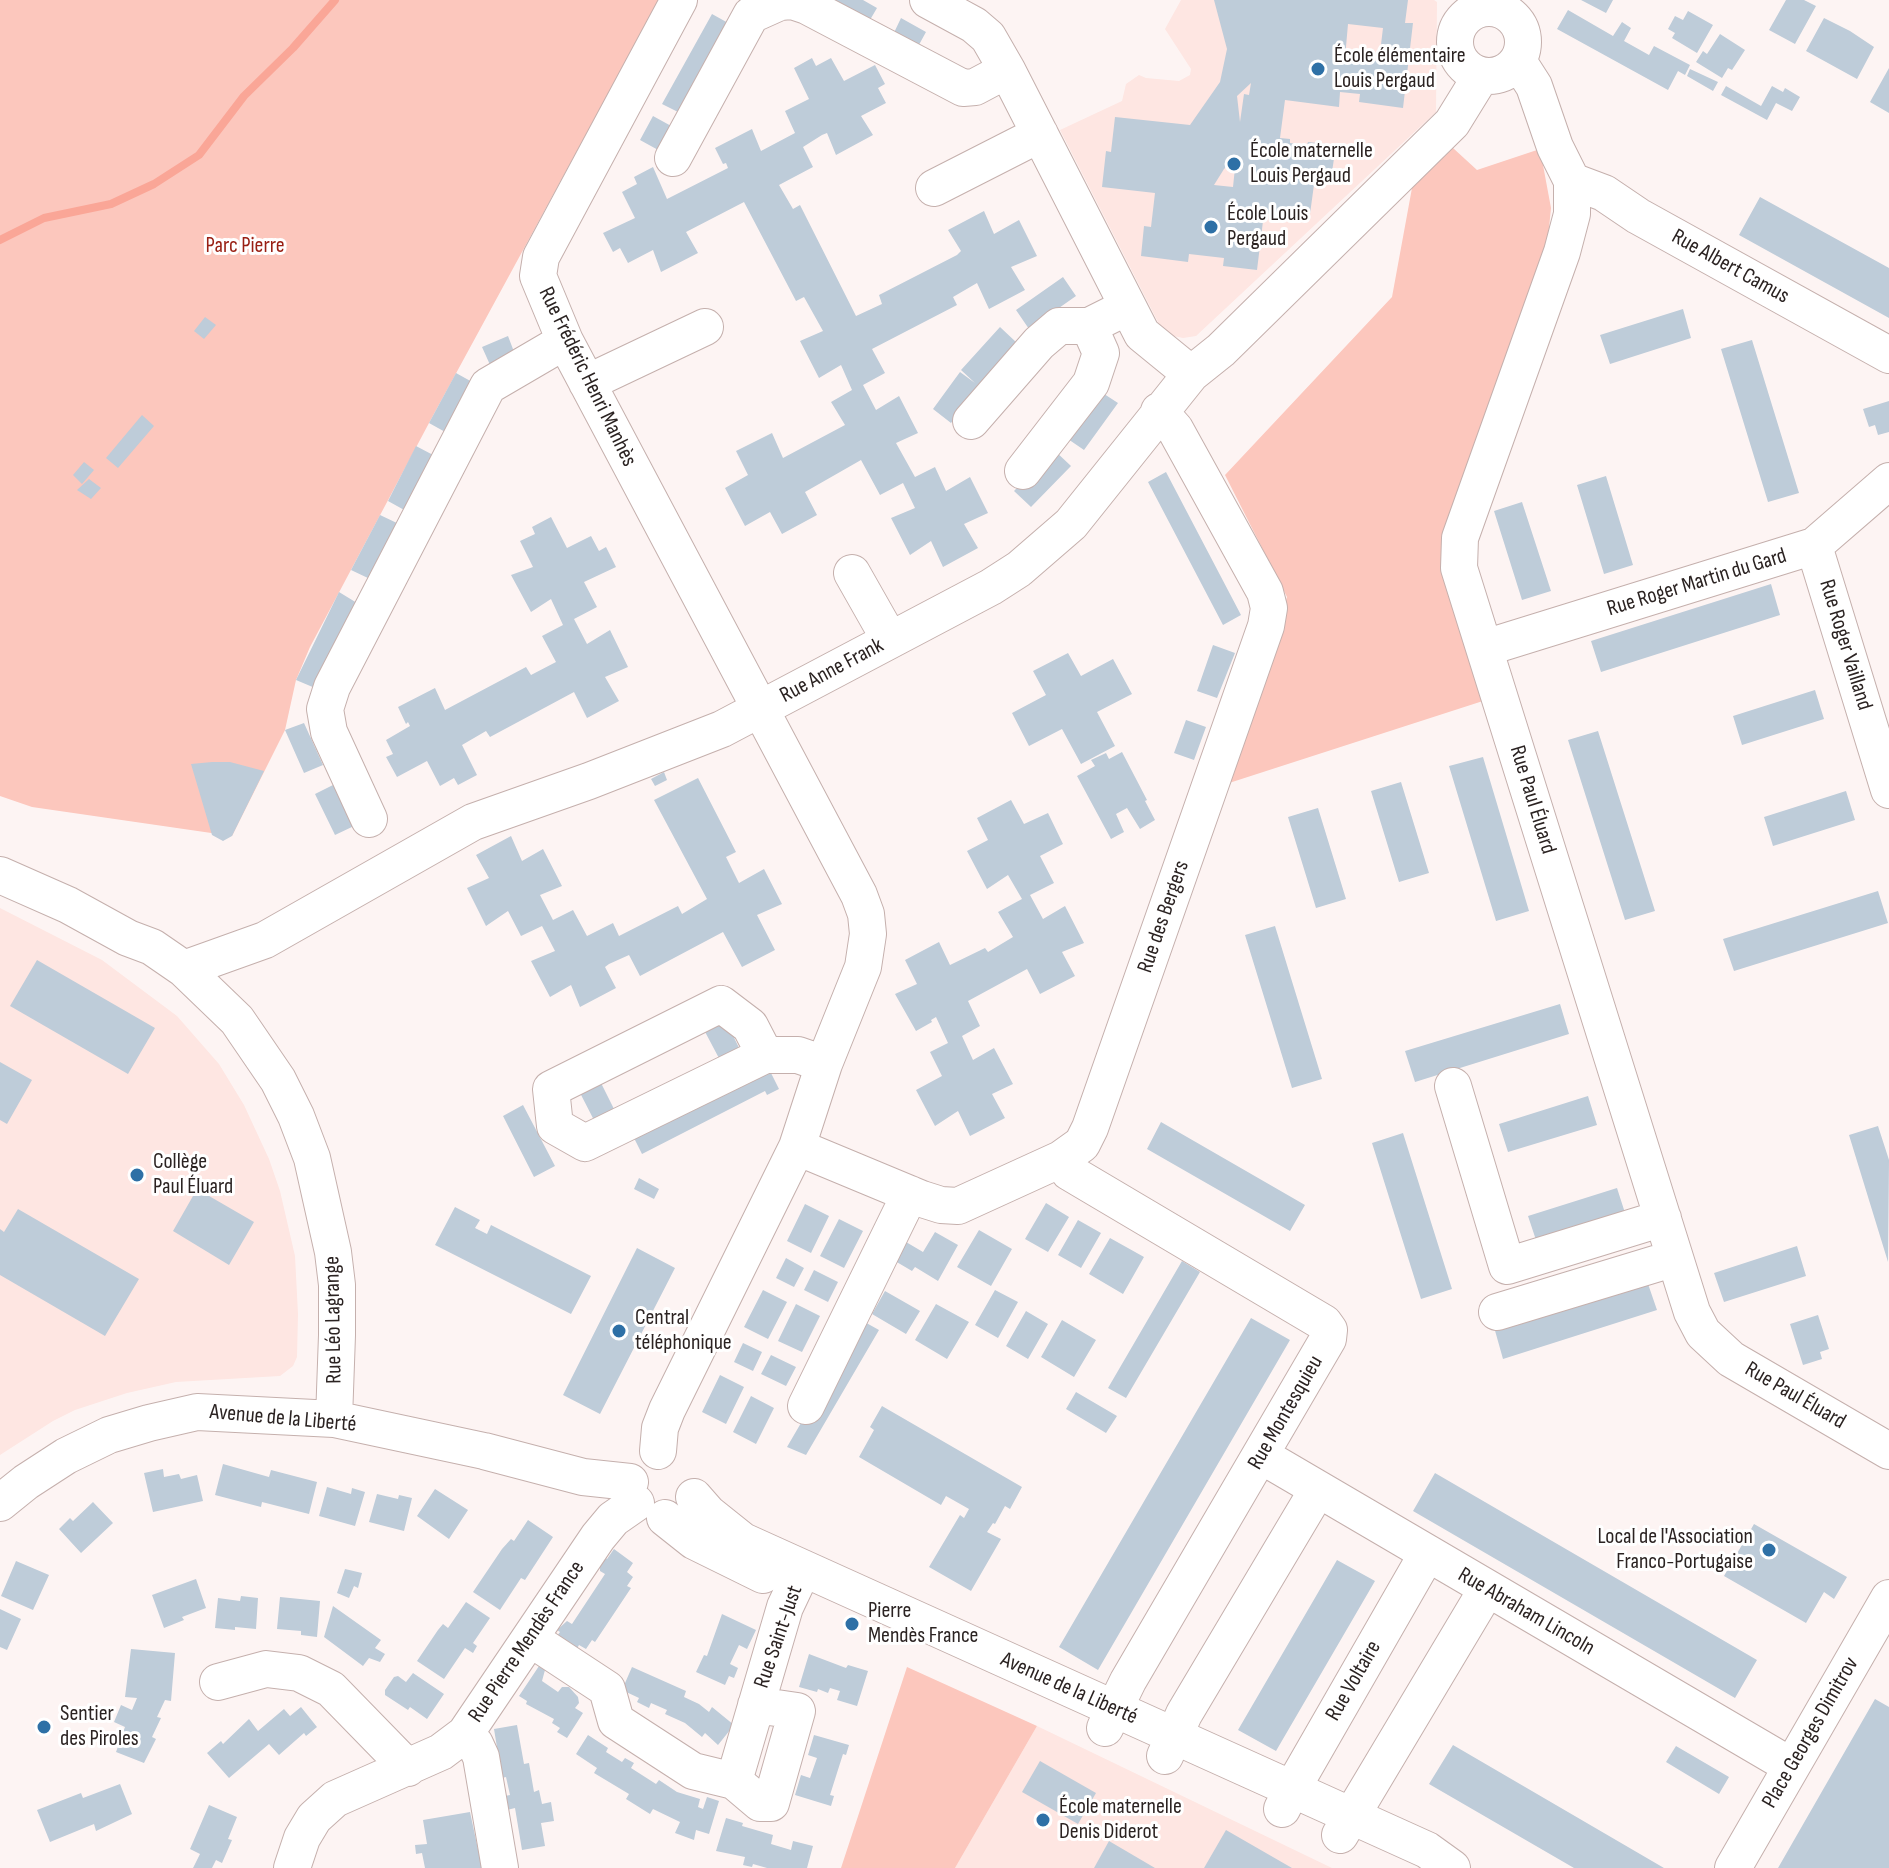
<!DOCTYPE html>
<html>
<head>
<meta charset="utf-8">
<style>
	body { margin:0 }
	canvas { display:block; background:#fdf4f3 }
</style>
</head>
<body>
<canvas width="1889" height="1868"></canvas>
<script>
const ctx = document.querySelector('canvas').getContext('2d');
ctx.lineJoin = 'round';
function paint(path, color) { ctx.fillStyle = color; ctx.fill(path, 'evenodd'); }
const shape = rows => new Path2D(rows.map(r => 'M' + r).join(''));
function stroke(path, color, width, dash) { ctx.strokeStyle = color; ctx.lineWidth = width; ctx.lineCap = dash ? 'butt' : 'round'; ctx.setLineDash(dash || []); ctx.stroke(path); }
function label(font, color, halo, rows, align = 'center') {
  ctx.font = font + ' "Sofia Sans Condensed",sans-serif'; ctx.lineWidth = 6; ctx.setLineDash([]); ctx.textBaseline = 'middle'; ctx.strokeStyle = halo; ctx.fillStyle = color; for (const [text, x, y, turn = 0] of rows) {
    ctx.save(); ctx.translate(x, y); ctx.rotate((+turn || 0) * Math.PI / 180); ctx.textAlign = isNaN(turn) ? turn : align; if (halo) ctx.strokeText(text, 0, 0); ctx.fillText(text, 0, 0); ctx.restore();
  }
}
paint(shape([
	[1181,0,1434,0,1437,2,1436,112,1196,336,1183,338,1169,335,1159,324,1060,130,1122,101,1126,84,1139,75,1146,78,1179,81,1190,75,1191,69,1165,29],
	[0,908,102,960,177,1016,219,1064,244,1105,269,1159,280,1191,295,1256,298,1314,297,1357,293,1366,280,1376,176,1382,127,1393,75,1410,53,1421,0,1455],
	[1037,1726,1332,1868,955,1868]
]), '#fee6e2');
paint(shape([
	[0,0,659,0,429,423,310,647,296,680,285,730,232,836,32,807,0,796],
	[1453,148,1477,170,1540,149,1551,208,1548,238,1445,534,1486,700,1226,784,1287,597,1225,475,1392,297,1412,188],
	[907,1667,1037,1726,955,1868,841,1868]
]), '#fcc7bd');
stroke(shape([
	[0,240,44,218,111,204,154,184,199,155,244,96,293,48,335,0]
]), '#faa697', 8);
paint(shape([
	[829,0,863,0,877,8,867,25],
	[1214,0,1408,0,1405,23,1413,23,1403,108,1359,102,1360,94,1340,92,1339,107,1285,100,1280,138,1290,139,1290,143,1307,145,1308,142,1336,145,1332,172,1316,170,1310,214,1293,213,1293,217,1264,213,1257,270,1223,266,1224,258,1189,254,1188,262,1141,256,1144,226,1151,227,1155,193,1102,187,1106,151,1111,152,1115,117,1190,125,1220,82,1227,49],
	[1348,24,1383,28,1379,61,1345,58],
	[1251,83,1249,95,1244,94,1240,122,1237,96],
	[1236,158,1233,187,1214,185,1224,169],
	[1581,0,1613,0,1606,13],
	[1786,0,1804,0,1816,6,1795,44,1769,30],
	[1568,10,1613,36,1622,22,1631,28,1624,41,1649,55,1654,46,1690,65,1685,75,1678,71,1668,90,1557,29],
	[1688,11,1713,25,1697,53,1672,38,1675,33,1668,29,1675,16,1683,20],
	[712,14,730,24,680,113,662,104],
	[901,18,926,32,915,52,891,39],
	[1824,18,1850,31,1874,47,1857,79,1806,51],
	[1720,34,1745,50,1732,70,1728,68,1722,78,1696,62,1703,51,1707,54],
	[812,58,816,66,831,58,844,81,875,65,885,84,878,88,886,103,861,116,873,135,836,155,827,133,822,135,803,147,813,167,779,185,793,209,800,205,856,316,882,304,879,295,957,255,961,251,948,230,984,211,994,234,1019,220,1037,256,1011,267,1025,290,989,309,977,283,953,297,957,305,872,349,885,373,863,385,876,410,899,396,918,433,896,443,915,477,935,467,946,491,970,477,988,513,964,524,978,548,943,567,931,541,910,555,891,518,915,508,903,483,880,495,861,460,805,492,817,515,782,534,770,512,745,526,725,488,748,475,736,451,772,433,783,458,845,425,831,402,852,390,841,365,819,378,800,341,823,331,804,297,796,301,744,202,686,232,698,253,661,272,653,250,628,263,620,248,613,252,603,233,635,218,622,192,637,184,634,177,653,167,667,199,728,168,726,163,723,164,715,148,752,129,761,151,795,133,785,111,809,99,794,68],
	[1889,68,1889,113,1870,102],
	[1690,69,1718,82,1713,91,1687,76],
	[1726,86,1761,106,1772,86,1783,92,1785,88,1800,97,1792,111,1776,103,1767,120,1721,95],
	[653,116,673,127,660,151,640,140],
	[1760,197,1889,268,1889,318,1739,235],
	[1063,277,1076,296,1029,329,1016,310],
	[1683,309,1691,338,1610,364,1600,335],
	[205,317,216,325,204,339,194,331],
	[1000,327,1017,343,979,386,951,423,933,409,960,372,975,383,961,370],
	[508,336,516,357,491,367,482,347],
	[1752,340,1799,493,1768,502,1721,349],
	[456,373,474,383,447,433,429,423],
	[1098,390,1118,403,1084,450,1065,437],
	[1889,401,1889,432,1878,435,1875,425,1869,427,1863,409],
	[142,415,154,426,118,468,106,458],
	[416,446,435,456,406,511,388,501],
	[1054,450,1071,466,1031,507,1014,491],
	[84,462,94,470,82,484,73,475],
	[1166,472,1241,615,1223,625,1148,482],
	[1606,476,1633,565,1604,574,1577,485],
	[89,479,101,488,91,499,77,490],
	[1522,502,1551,591,1522,600,1494,511],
	[380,515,399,524,370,579,351,570],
	[551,517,567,548,591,536,599,551,606,547,616,567,584,582,597,607,574,619,587,644,610,630,628,667,605,677,619,701,587,718,574,692,490,737,486,731,462,745,477,775,458,785,454,778,440,786,427,761,397,777,386,757,393,754,386,740,410,726,408,722,406,724,398,707,435,688,445,710,526,667,531,675,556,662,542,636,563,625,551,599,531,612,511,575,533,567,520,541,535,534,532,527],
	[1771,584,1780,615,1601,672,1591,641],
	[339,592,357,603,315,688,296,680],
	[1213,645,1235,653,1217,698,1197,691],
	[1068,653,1081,676,1113,659,1132,694,1097,712,1115,746,1081,764,1062,729,1029,746,1012,713,1046,695,1033,671],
	[1815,690,1824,719,1742,745,1733,716],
	[1186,720,1206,727,1194,760,1174,753],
	[304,723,323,765,304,773,285,730],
	[1598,731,1655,911,1625,920,1568,740],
	[1122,752,1147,800,1145,801,1155,820,1140,829,1127,808,1116,814,1124,832,1111,839,1077,776,1095,766,1091,760,1106,753,1109,759],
	[1483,757,1529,911,1496,921,1449,766],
	[212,762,230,762,264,771,232,836,223,841,212,835,191,764],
	[664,772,667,780,655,786,651,779],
	[698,778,736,852,726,857,739,883,764,869,782,904,757,915,775,950,742,967,723,932,640,976,629,955,609,964,605,967,616,988,580,1007,571,985,550,997,531,961,555,951,542,926,521,936,508,911,486,926,467,888,489,878,476,855,511,836,522,861,543,849,562,886,540,895,553,920,573,910,587,936,613,923,619,936,678,906,682,914,707,899,654,800],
	[1401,782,1429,873,1399,882,1371,791],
	[333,785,354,826,335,835,315,794],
	[1846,791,1855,820,1773,846,1764,817],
	[1011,800,1024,824,1048,813,1063,844,1040,856,1054,883,1030,895,1043,919,1065,906,1084,943,1062,952,1075,976,1040,994,1027,969,968,1001,980,1026,962,1036,973,1060,994,1048,1013,1084,992,1094,1005,1118,970,1136,958,1111,935,1126,916,1090,942,1076,930,1052,948,1043,936,1017,931,1020,932,1022,916,1031,895,994,917,984,905,960,939,942,950,965,985,948,988,952,1013,937,998,912,1022,899,1008,875,987,889,967,851,988,840,977,818],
	[1318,808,1346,899,1316,908,1288,817],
	[1878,891,1888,923,1734,971,1723,939],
	[1275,926,1322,1079,1292,1088,1245,935],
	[37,960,155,1028,128,1074,10,1006],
	[1560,1004,1569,1034,1415,1082,1405,1051],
	[724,1017,741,1052,721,1062,703,1028],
	[0,1062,32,1080,7,1124,0,1120],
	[768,1067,779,1089,767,1095,765,1091,642,1154,633,1136],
	[600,1081,617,1115,597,1126,578,1089],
	[1588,1096,1597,1125,1508,1152,1499,1124],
	[523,1105,555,1166,534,1177,503,1116],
	[1161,1122,1305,1205,1290,1231,1147,1149],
	[1878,1126,1889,1160,1888,1262,1849,1135],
	[1403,1133,1452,1289,1421,1299,1372,1143],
	[639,1178,659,1189,654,1199,634,1189],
	[1617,1188,1626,1216,1537,1243,1528,1216],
	[197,1189,254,1222,229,1265,173,1231],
	[1046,1203,1069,1217,1048,1252,1025,1239],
	[805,1204,829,1216,811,1253,787,1241],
	[455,1207,480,1220,475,1228,487,1234,491,1225,591,1276,571,1314,435,1245],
	[18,1209,139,1279,105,1336,0,1275,0,1229,4,1232],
	[839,1219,863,1231,844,1268,820,1256],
	[1078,1220,1101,1233,1081,1268,1058,1255],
	[979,1230,1012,1249,991,1286,957,1267],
	[935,1232,958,1245,938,1281,915,1267,912,1271,895,1261,906,1242,923,1252],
	[1110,1238,1144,1257,1123,1294,1089,1274],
	[1797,1246,1806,1276,1724,1302,1714,1273],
	[637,1248,675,1268,600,1414,563,1395],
	[786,1258,804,1268,794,1287,776,1278],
	[1182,1261,1200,1272,1126,1398,1108,1388],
	[814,1270,838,1282,828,1302,804,1290],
	[1647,1281,1657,1310,1503,1359,1494,1327],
	[763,1290,787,1302,768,1339,744,1327],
	[995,1290,1018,1302,998,1338,975,1325],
	[885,1291,920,1311,906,1334,872,1314],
	[796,1304,820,1316,802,1352,778,1341],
	[936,1304,969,1322,947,1359,915,1340],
	[1026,1311,1048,1324,1028,1359,1006,1346],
	[1818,1315,1829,1349,1820,1352,1822,1359,1803,1365,1790,1324],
	[1251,1318,1290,1340,1098,1670,1059,1647],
	[861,1320,879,1330,806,1455,787,1447],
	[1062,1320,1096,1340,1074,1377,1041,1357],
	[743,1343,762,1352,753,1371,734,1362],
	[771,1355,796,1367,786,1386,761,1374],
	[720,1375,744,1387,726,1424,702,1412],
	[1076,1392,1117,1416,1106,1433,1066,1409],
	[751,1396,774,1408,756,1444,733,1432],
	[882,1406,1022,1487,1010,1509,1005,1506,995,1524,993,1523,987,1532,1001,1539,971,1591,929,1567,960,1515,964,1518,969,1509,946,1496,941,1505,859,1457,874,1430,870,1427],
	[223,1464,269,1477,271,1470,317,1482,309,1514,262,1502,261,1507,215,1495],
	[163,1469,164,1477,179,1474,181,1479,197,1475,203,1501,153,1512,144,1473],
	[1435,1473,1757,1660,1735,1698,1413,1511],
	[327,1487,351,1494,352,1488,365,1492,355,1526,319,1516],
	[435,1489,468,1510,449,1539,417,1516],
	[377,1494,398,1499,399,1495,412,1498,404,1531,369,1522],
	[93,1502,113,1523,81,1553,59,1529,70,1518,73,1521],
	[528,1520,553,1537,525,1580,521,1578,500,1610,473,1592,502,1549,511,1539,514,1541],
	[1754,1524,1847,1577,1834,1599,1824,1592,1806,1623,1724,1576],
	[614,1549,633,1563,627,1572,633,1577,627,1586,631,1588,595,1642,592,1640,586,1649,579,1645,574,1654,553,1641,560,1632,557,1630,567,1621,572,1624,605,1574,600,1571,600,1564,604,1557,607,1559],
	[1337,1560,1375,1581,1276,1751,1238,1730],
	[16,1561,49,1575,33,1610,1,1596],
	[345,1569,362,1573,358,1588,354,1586,349,1598,337,1593],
	[196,1579,206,1608,182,1617,184,1620,164,1628,152,1595],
	[241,1596,258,1598,256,1629,235,1627,235,1630,215,1628,218,1598,240,1601],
	[280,1597,320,1601,317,1637,301,1635,301,1631,277,1629],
	[466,1602,490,1618,473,1643,477,1646,473,1653,465,1648,444,1679,417,1661,438,1630,443,1624,448,1628],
	[333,1606,381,1640,375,1648,385,1654,380,1662,369,1658,363,1666,324,1637],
	[0,1609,21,1619,7,1650,0,1647],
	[722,1614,756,1630,747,1649,739,1645,730,1664,738,1668,734,1678,729,1676,725,1685,696,1672,704,1655,707,1656],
	[131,1649,175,1653,171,1701,165,1700,157,1717,161,1718,152,1737,156,1739,144,1763,116,1752,125,1727,114,1722,121,1705,132,1710,137,1698,125,1697],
	[809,1654,846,1668,848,1665,868,1671,857,1706,837,1700,840,1691,830,1688,828,1693,818,1689,817,1692,799,1687],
	[539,1666,545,1670,542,1681,558,1692,562,1687,569,1687,578,1697,579,1703,575,1708,583,1713,567,1738,557,1732,560,1728,552,1723,554,1719,526,1704,527,1701,519,1696],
	[632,1667,686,1691,684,1697,699,1704,709,1712,712,1707,734,1725,718,1745,705,1733,702,1737,685,1723,665,1714,667,1710,651,1703,649,1708,637,1702,639,1698,622,1690],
	[413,1673,444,1694,427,1719,410,1707,408,1710,385,1695,385,1690,394,1677,398,1676,406,1682],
	[1875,1699,1889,1707,1889,1868,1778,1868],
	[301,1707,317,1727,306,1736,304,1733,279,1755,269,1744,229,1778,207,1753,221,1741,223,1744,249,1719,258,1731,284,1709,290,1716],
	[517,1725,524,1764,529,1763,534,1792,539,1790,542,1804,551,1802,554,1821,541,1823,545,1846,522,1850,515,1808,507,1810,505,1796,510,1795,506,1777,502,1778,494,1729],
	[588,1735,608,1748,606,1752,622,1762,625,1758,634,1763,631,1768,656,1784,659,1780,677,1792,700,1799,698,1807,703,1809,707,1797,719,1801,709,1834,696,1830,694,1840,675,1833,680,1822,653,1809,650,1814,626,1799,629,1794,594,1773,597,1768,576,1754],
	[814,1735,849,1745,846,1755,843,1754,830,1795,834,1796,831,1806,795,1795,801,1775,810,1778,817,1758,808,1755],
	[1453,1745,1664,1868,1574,1868,1429,1784],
	[1676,1746,1729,1777,1719,1794,1666,1762],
	[1040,1761,1096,1793,1078,1824,1022,1792],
	[120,1784,132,1814,96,1831,94,1824,50,1842,37,1810,81,1793,83,1798],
	[209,1805,237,1817,228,1839,232,1840,222,1863,216,1860,212,1868,193,1868,200,1854,190,1849],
	[470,1812,482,1868,425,1868,422,1853,416,1854,415,1845,427,1844,423,1820],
	[726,1818,743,1823,742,1826,773,1835,771,1844,791,1850,793,1841,813,1846,807,1868,767,1868,753,1864,752,1867,743,1865,745,1857,716,1851],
	[1226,1830,1292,1868,1204,1868],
	[1109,1841,1155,1868,1094,1868]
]), '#beccd9');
const minor = shape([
	[928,0,974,25,988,37,1007,70,1142,334,1191,374],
	'1455 42a34 34 0 1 1 68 0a34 34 0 1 1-68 0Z',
	[1518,61,1534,86,1555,147,1572,181,1572,214,1562,252,1460,538,1459,568,1692,1312,1703,1333,1731,1359,1889,1451],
	[673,158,751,15,780,2,792,1,807,6,963,88,975,87,1007,70],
	[1572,181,1604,193,1638,216,1889,355],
	[934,188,1040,134],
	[587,383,705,327],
	[971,421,1039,343,1059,326,1089,326,1127,307],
	[1023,471,1091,383,1101,353,1089,326],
	[1814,546,1889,790],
	[852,573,890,640],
	[1485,648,1814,546,1889,481],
	[369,819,329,732,325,709,332,687,488,386,565,341],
	[0,875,68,905,128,938,152,947,184,969,237,1020,278,1080,296,1116,312,1158,333,1252,337,1285,337,1335,334,1419],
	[184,969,265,940,473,822,589,781,722,729,991,587,1019,569,1071,524,1191,374,1221,350,1452,123,1481,76],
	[765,1055,750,1026,721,1004,551,1089,555,1126,585,1143,765,1055,798,1055,824,1064],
	[1453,1086,1507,1266,1663,1218],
	[797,1147,922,1199,941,1205,958,1206,1061,1159,1082,1144,1090,1128,1266,626,1269,608,1265,592,1175,429,1159,411],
	[1061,1159,1069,1172,1324,1323,1329,1330,1328,1339,1128,1681,1105,1728],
	[1497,1312,1675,1258],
	[806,1406,910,1194],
	[658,1451,660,1428,667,1410,797,1147,824,1064,863,967,868,934,866,914,859,895,565,341,538,276,541,257,679,0],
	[1262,1456,1791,1766],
	[694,1497,708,1513,743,1541,1427,1850,1452,1868],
	[0,1503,26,1482,66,1456,109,1435,149,1423,197,1412,334,1419,484,1451,583,1477,630,1482],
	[665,1518,694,1541,763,1575],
	[531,1639,607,1689,616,1721,693,1771,734,1781,785,1607,803,1569],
	[218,1682,266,1669,299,1673,331,1689,408,1768],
	[465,1734,475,1744,481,1757,500,1868],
	[1165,1756,1184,1714,1318,1489],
	[734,1781,760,1803,771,1803,797,1711,756,1705],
	[1282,1809,1292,1789,1427,1554],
	[1340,1835,1487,1589],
	[292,1868,302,1838,314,1818,335,1799,441,1752,465,1734,598,1537,613,1519,636,1503],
	[1733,1868,1889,1598]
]);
stroke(minor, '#c5b0ad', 38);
stroke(minor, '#fff', 36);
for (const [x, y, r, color] of [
	[1318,69,8,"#2e70a6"],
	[1234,164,8,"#2e70a6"],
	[1211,227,8,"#2e70a6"],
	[137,1175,8,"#2e70a6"],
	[619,1331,8,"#2e70a6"],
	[1769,1550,8,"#2e70a6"],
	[852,1624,8,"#2e70a6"],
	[44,1727,8,"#2e70a6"],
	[1043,1820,8,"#2e70a6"]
]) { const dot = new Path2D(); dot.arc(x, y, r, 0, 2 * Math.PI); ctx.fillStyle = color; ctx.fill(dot); stroke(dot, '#fff', 3); }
label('22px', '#2b2322', '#fff', [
	["École élémentaire",1334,56],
	["Louis Pergaud",1334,81],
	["École maternelle",1250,151],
	["Louis Pergaud",1250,176],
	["École Louis",1227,214],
	["Pergaud",1227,239],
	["Collège",153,1162],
	["Paul Éluard",153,1187],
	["Central",635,1318],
	["téléphonique",635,1343],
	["Local de l'Association",1753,1537,"right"],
	["Franco-Portugaise",1753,1562,"right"],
	["Pierre",868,1611],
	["Mendès France",868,1636],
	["Sentier",60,1714],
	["des Piroles",60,1739],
	["École maternelle",1059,1807],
	["Denis Diderot",1059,1832]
], 'left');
label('22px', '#992014', '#fff', [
	["Parc Pierre",245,246]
]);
label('22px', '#2b2322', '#fff', [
	["Rue Albert Camus",1730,267,29],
	["Rue Frédéric Henri Manhès",587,377,64],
	["Rue Roger Martin du Gard",1697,583,-17],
	["Rue Roger Vailland",1845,645,73],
	["Rue Anne Frank",832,671,-28],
	["Rue Paul Éluard",1532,800,73],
	["Rue des Bergers",1164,917,-71],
	["Rue Léo Lagrange",334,1320,-91],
	["Rue Paul Éluard",1795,1396,30],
	["Rue Montesquieu",1286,1413,-60],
	["Avenue de la Liberté",283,1419,5],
	["Rue Abraham Lincoln",1526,1612,30],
	["Rue Saint-Just",779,1637,-71],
	["Rue Pierre Mendès France",527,1642,-56],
	["Rue Voltaire",1354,1681,-60],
	["Avenue de la Liberté",1069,1689,24],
	["Place Georges Dimitrov",1811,1733,-60]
]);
</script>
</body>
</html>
